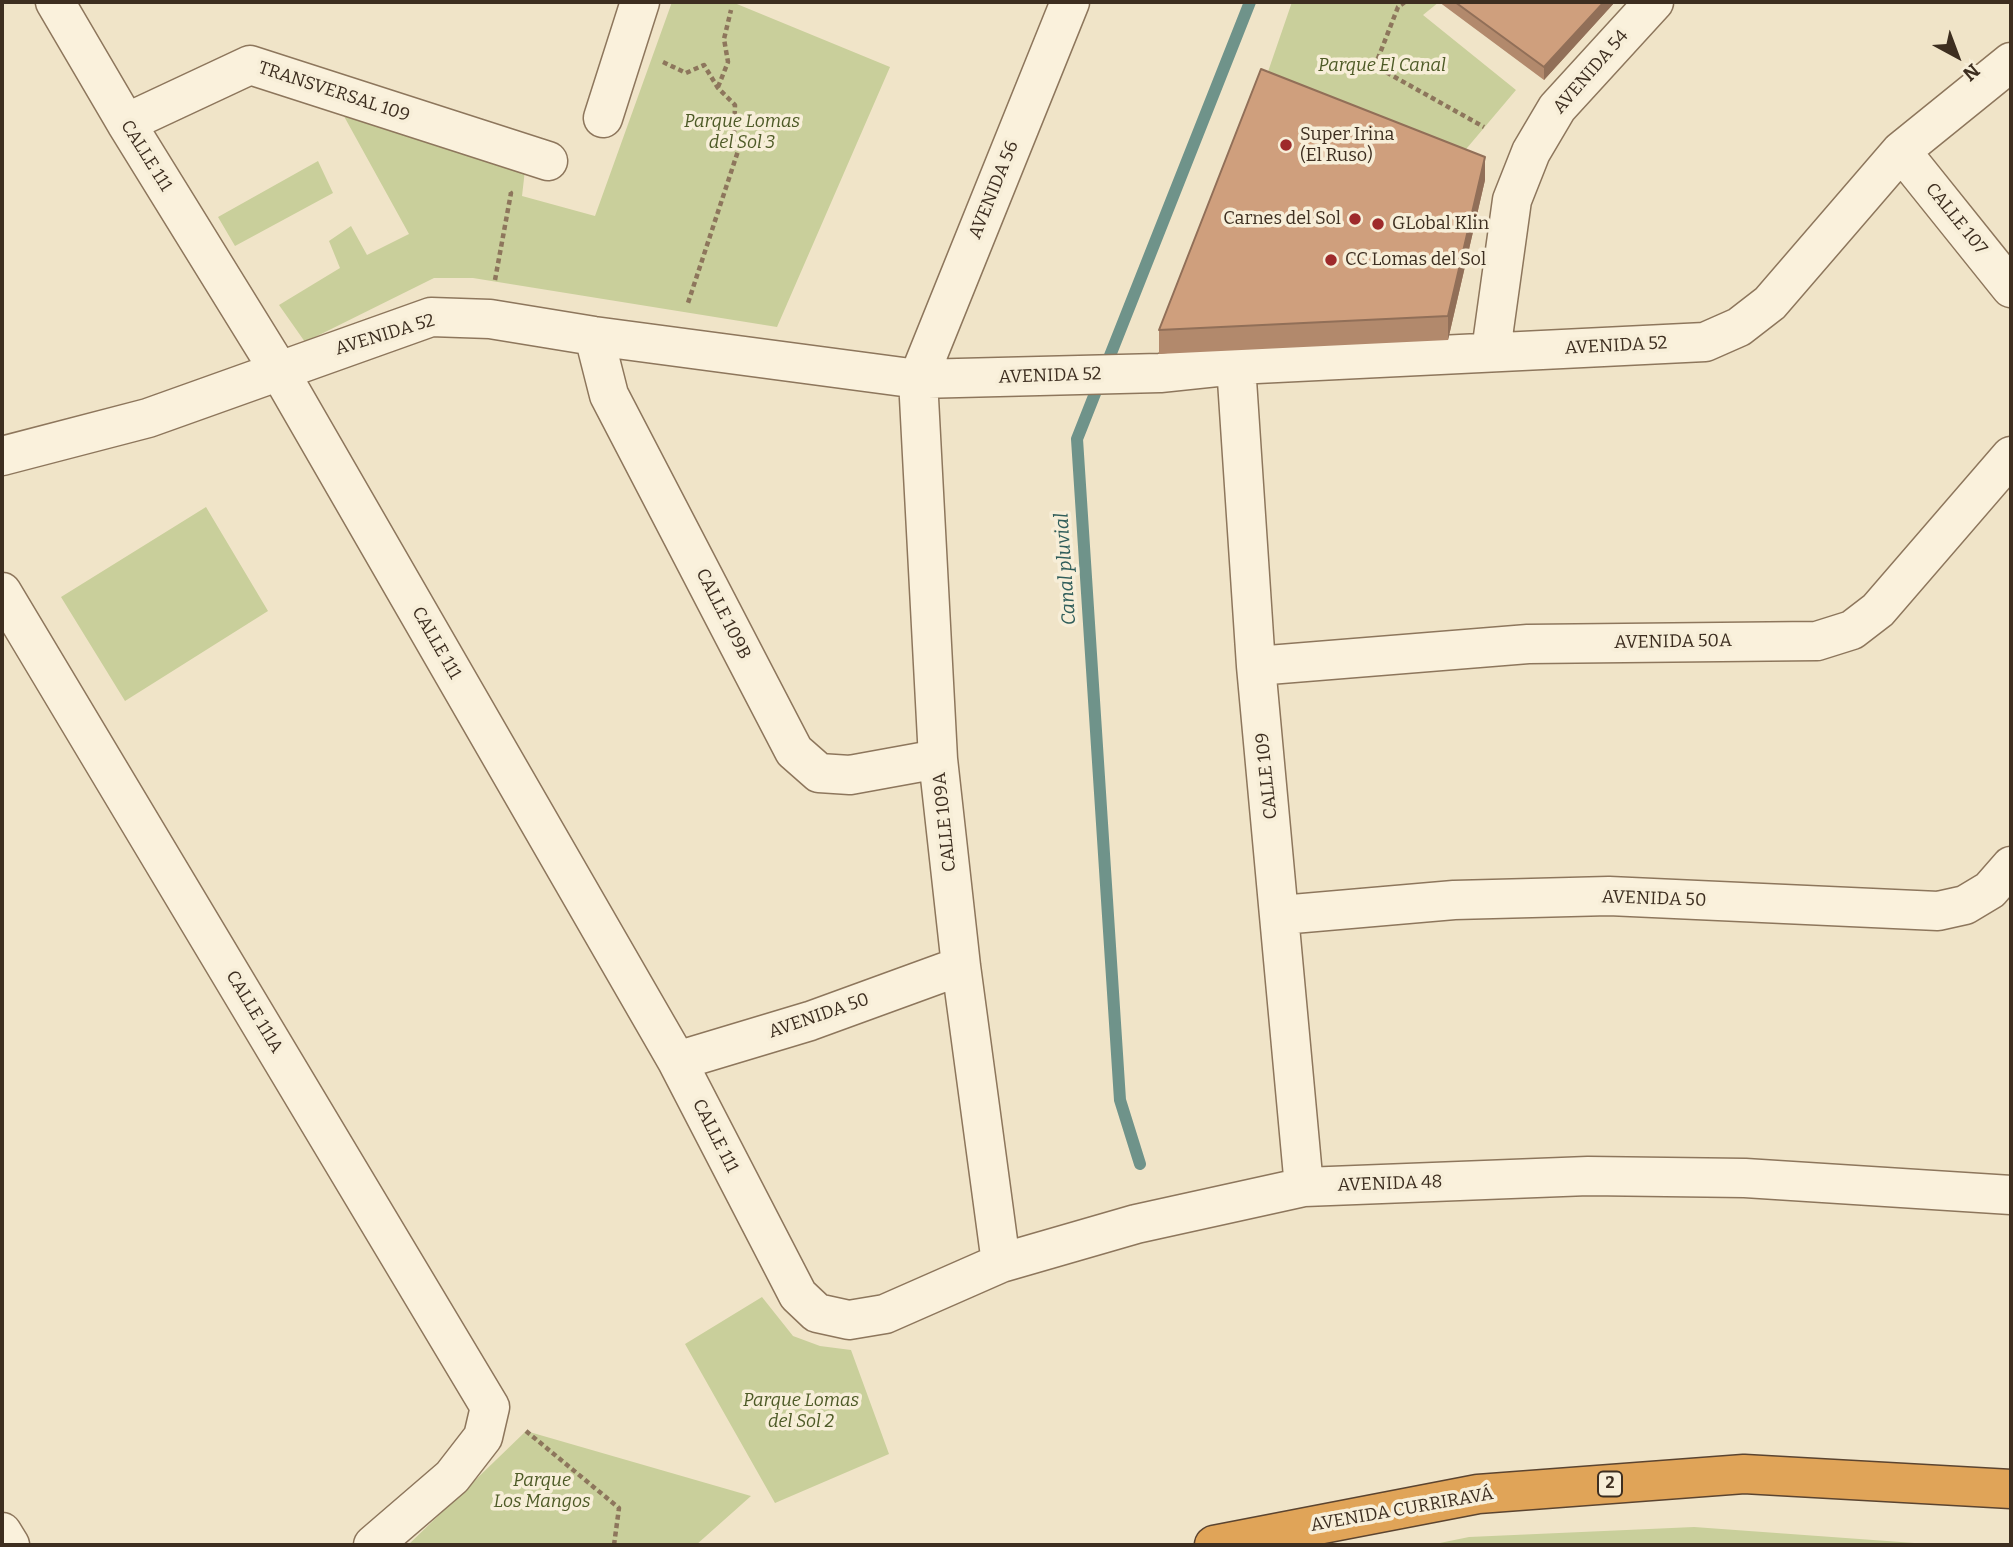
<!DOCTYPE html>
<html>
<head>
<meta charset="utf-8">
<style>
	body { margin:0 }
	#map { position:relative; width:2013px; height:1547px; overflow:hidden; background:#f0e4c8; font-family:Bitter,serif }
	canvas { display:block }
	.frame { position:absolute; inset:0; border:4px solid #3d2e20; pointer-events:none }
	.north { position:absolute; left:1922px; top:21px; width:70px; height:70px; -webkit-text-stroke:5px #f7eed8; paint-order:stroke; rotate:139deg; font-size:19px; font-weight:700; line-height:28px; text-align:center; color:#3d2e20 }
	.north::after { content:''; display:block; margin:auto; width:24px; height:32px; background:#3d2e20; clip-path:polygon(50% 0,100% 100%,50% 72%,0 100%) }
</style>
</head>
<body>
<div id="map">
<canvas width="2013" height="1547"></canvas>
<div class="frame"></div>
<div class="north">N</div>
</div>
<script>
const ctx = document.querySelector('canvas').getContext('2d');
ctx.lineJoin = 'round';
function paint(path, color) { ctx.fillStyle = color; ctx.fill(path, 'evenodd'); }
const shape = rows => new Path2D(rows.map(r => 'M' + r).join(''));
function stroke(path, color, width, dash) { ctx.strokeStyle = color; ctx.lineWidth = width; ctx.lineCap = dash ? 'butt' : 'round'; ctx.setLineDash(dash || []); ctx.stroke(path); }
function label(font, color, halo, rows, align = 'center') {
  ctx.font = font + ' Bitter,serif'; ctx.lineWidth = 7; ctx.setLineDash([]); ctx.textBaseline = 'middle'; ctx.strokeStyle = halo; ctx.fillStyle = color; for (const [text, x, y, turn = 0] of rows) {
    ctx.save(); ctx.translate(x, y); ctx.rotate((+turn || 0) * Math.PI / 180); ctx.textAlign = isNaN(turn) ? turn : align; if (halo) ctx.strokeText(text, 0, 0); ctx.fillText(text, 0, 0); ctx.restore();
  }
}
paint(shape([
	[672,2,732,2,890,67,777,327,473,278,434,278,305,342,279,305,340,268,329,241,351,226,367,255,409,234,340,109,525,170,522,196,595,216],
	[1292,2,1439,2,1423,15,1516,90,1456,161,1261,92],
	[318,161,333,193,235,246,218,217],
	[206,507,268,611,125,701,61,597],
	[762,1297,793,1336,820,1346,851,1350,889,1454,775,1503,685,1344],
	[526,1431,751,1496,696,1545,408,1545],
	[1694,1527,1942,1545,1430,1545,1469,1537]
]), '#c9cf9b');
stroke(shape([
	[1140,1164,1120,1100,1077,439,1250,2]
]), '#6f938a', 12);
const minor = shape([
	[55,2,126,123,278,369,677,1061,798,1295,817,1313,849,1320,885,1314,1001,1263,1136,1224,1304,1187,1588,1176,1745,1178,2011,1195],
	[603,118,640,2],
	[126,123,250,65,548,161],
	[1901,151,2011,288],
	[594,336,609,395,794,751,819,773,850,775,938,759],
	[1491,351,1512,200,1531,152,1557,108,1654,2],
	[1236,365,1256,666,1304,1187],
	[2,456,148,418,431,317,490,319,594,336,918,379,1160,373,1236,365,1705,342,1739,327,1770,303,1901,151,2011,62],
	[2,592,490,1407,483,1437,452,1477,373,1545],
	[1256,666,1528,644,1817,641,1852,630,1878,610,2011,456],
	[1281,915,1454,900,1609,896,1938,911,1965,905,1990,890,2011,866],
	[677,1061,810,1021,961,966],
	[1001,1263,961,966,938,759,918,379,1070,2],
	[2,1532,10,1545]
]);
const highway = shape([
	[1214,1545,1478,1494,1744,1474,2011,1489]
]);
stroke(minor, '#8d765c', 41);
stroke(highway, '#5b4430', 41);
stroke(shape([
	[1405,2,1398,7,1375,66,1484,127],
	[663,62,686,73,704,65,718,88,735,105,734,136,738,151,687,306],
	[718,87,728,62,724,39,731,10],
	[495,280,511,193,508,189],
	[526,1431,619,1508,614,1545]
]), '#8d765c', 4.5, [5, 3.5]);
stroke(minor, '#faf1dc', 38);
stroke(highway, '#e0a458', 38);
paint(shape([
	[1439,2,1615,2,1544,80],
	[1485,180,1448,340,1159,354,1159,330]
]), '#b2896c');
paint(shape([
	[1604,2,1615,2,1544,80,1544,67],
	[1485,157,1485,180,1448,340,1448,316]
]), '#916f58');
const building = shape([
	[1455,2,1604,2,1544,67,1455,2],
	[1261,69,1485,157,1448,316,1159,330,1261,69]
]);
paint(building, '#cf9f7d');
stroke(building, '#916f58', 2);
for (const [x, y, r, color] of [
	[1286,145,7,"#9e2a2b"],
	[1355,219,7,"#9e2a2b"],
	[1378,224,7,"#9e2a2b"],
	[1331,260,7,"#9e2a2b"]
]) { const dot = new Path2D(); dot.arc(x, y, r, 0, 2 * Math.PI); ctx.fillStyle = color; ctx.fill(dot); stroke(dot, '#f7eed8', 2.5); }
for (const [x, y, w] of [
	[1610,1484,24]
]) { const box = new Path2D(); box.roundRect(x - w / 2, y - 12.5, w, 25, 5); ctx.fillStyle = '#f7eed8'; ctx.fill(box); stroke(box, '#3d2e20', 2); }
label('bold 16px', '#3d2e20', null, [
	["2",1610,1484]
]);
label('italic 18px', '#4d5a26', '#f7eed8', [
	["Parque El Canal",1382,66],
	["Parque Lomas",742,122],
	["del Sol 3",742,143],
	["Parque Lomas",801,1401],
	["del Sol 2",801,1422],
	["Parque",542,1481],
	["Los Mangos",542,1502]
]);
label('18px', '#3d2e20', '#f7eed8', [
	["AVENIDA 54",1591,72,-49],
	["TRANSVERSAL 109",334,92,18],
	["CALLE 111",146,156,58],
	["AVENIDA 56",994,190,-68],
	["CALLE 107",1956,219,51],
	["AVENIDA 52",385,335,-17],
	["AVENIDA 52",1616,346,-3],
	["AVENIDA 52",1050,376,-2],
	["CALLE 109B",723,614,63],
	["AVENIDA 50A",1673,642,-1],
	["CALLE 111",436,643,60],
	["CALLE 109",1267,776,-96],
	["CALLE 109A",945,822,-96],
	["AVENIDA 50",1654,899,2],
	["CALLE 111A",254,1012,59],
	["AVENIDA 50",819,1016,-19],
	["CALLE 111",715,1136,63],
	["AVENIDA 48",1390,1184,-2],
	["AVENIDA CURRIRAVÁ",1402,1510,-10]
]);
label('18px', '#3d2e20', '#f7eed8', [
	["Super Irina",1300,135],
	["(El Ruso)",1300,156],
	["Carnes del Sol",1341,219,"right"],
	["GLobal Klin",1392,224],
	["CC Lomas del Sol",1345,260]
], 'left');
label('italic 19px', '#2f5d5a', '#f7eed8', [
	["Canal pluvial",1066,569,-94]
]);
</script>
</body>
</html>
